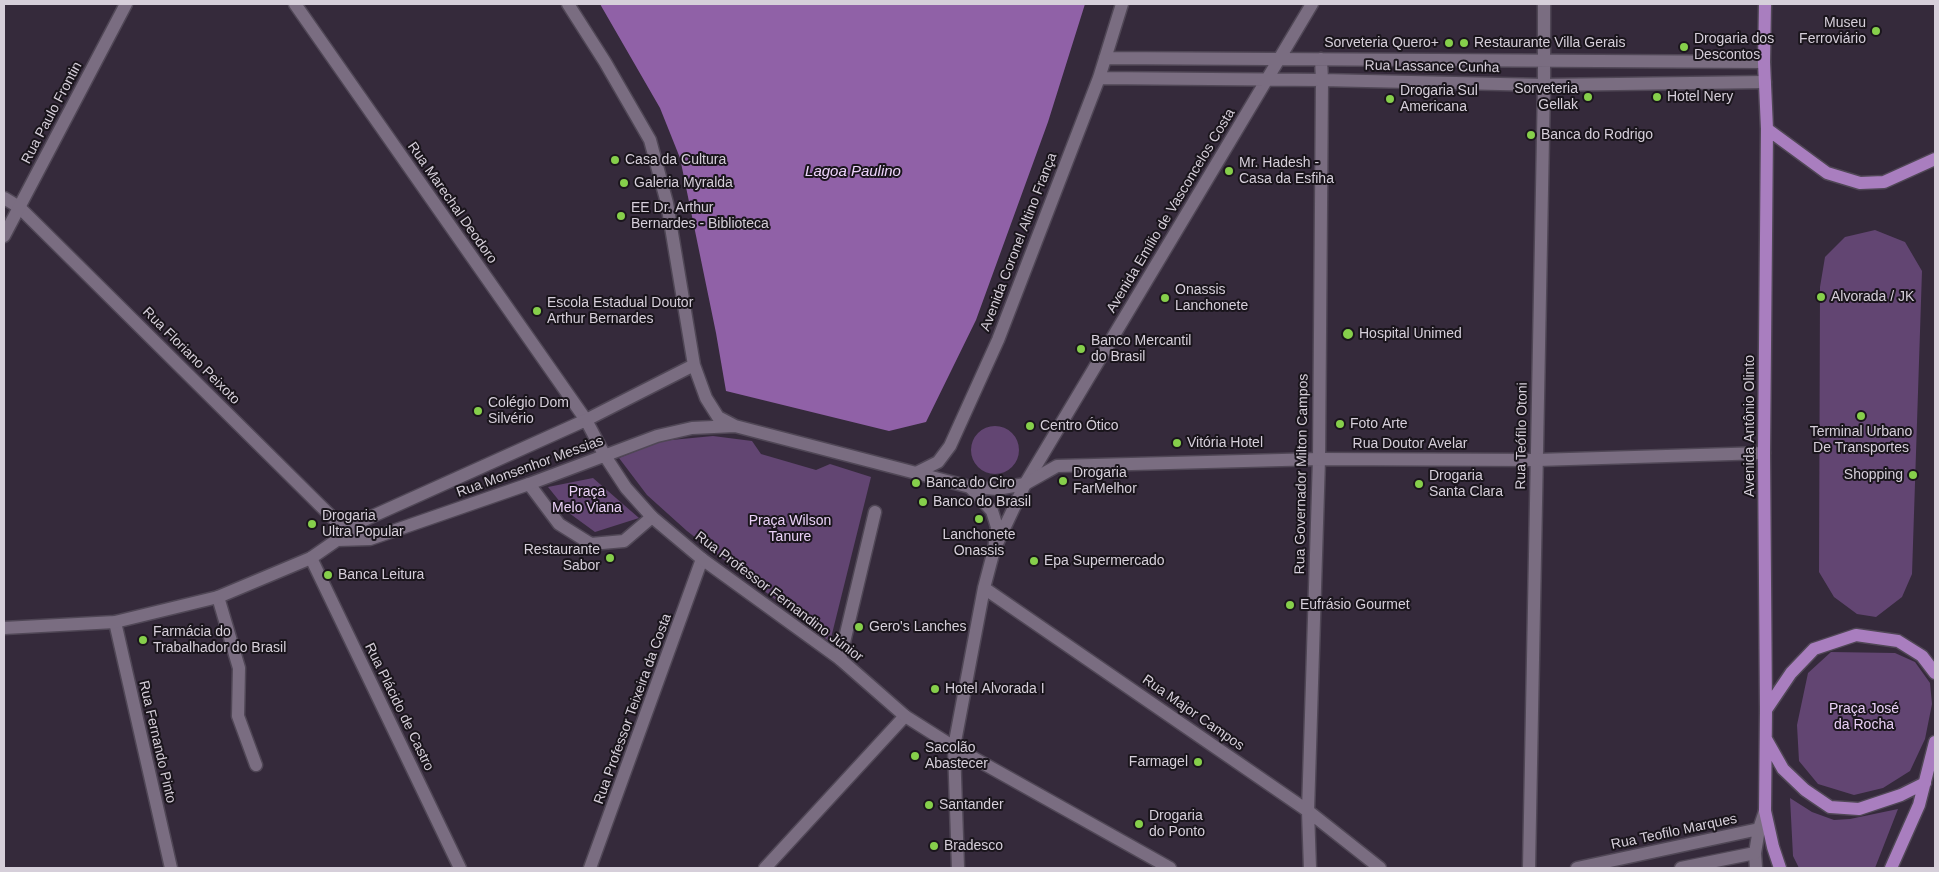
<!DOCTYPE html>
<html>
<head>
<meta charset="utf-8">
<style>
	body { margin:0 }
	#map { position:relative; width:1939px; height:872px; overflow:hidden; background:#352a3b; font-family:Arial,sans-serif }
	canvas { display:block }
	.frame { position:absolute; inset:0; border:5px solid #d6cfda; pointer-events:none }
</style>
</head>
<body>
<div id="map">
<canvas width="1939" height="872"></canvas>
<div class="frame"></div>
</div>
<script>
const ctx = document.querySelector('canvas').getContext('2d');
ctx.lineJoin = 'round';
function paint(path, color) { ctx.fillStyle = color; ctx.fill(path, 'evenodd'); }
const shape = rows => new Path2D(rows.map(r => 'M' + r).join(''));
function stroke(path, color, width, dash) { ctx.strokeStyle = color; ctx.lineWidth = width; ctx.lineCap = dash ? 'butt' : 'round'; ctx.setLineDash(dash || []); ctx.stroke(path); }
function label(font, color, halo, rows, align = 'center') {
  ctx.font = font + ' Arial,sans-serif'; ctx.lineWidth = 4; ctx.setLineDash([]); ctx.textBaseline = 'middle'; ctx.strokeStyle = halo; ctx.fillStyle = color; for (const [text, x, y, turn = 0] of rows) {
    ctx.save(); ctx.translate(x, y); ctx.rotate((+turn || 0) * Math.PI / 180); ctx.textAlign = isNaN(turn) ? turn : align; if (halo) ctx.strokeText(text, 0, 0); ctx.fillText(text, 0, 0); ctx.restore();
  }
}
paint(shape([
	[1875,230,1905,242,1922,271,1912,574,1902,597,1876,617,1857,614,1834,597,1819,572,1820,287,1825,257,1845,237],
	'971 450a24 24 0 1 1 48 0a24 24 0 1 1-48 0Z',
	[713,436,752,441,761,454,816,470,830,464,871,477,830,642,687,531,647,495,619,458,661,441],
	[593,478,639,518,595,532,569,513,548,487],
	[1831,652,1895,653,1915,662,1930,683,1932,704,1925,739,1910,771,1883,788,1854,795,1818,784,1799,761,1797,725,1808,673],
	[1790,798,1812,812,1834,820,1850,819,1898,809,1875,868,1799,868,1793,856]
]), '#624572');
paint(shape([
	[600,4,1085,4,1048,122,976,320,926,422,889,431,726,391,716,333,680,158,660,108]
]), '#9061a7');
const street = shape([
	[295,4,586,420],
	[1105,58,1764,62],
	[1099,78,1322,80,1544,85,1765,82],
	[4,198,19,207,351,536],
	[916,473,938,462,950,446,998,340,1099,78,1122,4],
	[529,484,559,524,591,544,624,541,652,517],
	[994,550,1025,484,1312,4],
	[311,558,460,868],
	[984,588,1308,811,1380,868],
	[218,597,239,668,238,716,256,765],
	[115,622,171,868],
	[840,659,875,512],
	[1755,853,1756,868],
	[590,868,702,559],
	[765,868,905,716],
	[958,868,954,747,984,588,994,550,997,527,992,511,970,487],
	[1310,868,1308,811,1319,459,1322,80,1321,59],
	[1529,868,1544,85,1544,4]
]);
const secondary = shape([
	[568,4,605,62,650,140,667,203,694,365,706,398,718,417,735,426,970,487,997,489,1025,484,1057,466,1319,459,1537,460,1764,453],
	[4,236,126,4],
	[586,420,605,456,626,488,652,517,702,559,840,659,905,716,954,747,1170,868],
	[337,540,370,539,529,484,657,436,692,428,735,426],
	[4,628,115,622,218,597,311,558,337,540,344,529,586,420,694,365],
	[1577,868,1759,829,1765,811],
	[1681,868,1755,853,1759,829]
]);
const primary = shape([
	[1765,4,1764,62,1767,129,1764,453,1766,710,1765,811,1773,847,1780,868],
	[1767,129,1827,173,1860,183,1884,182,1935,159],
	[1766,710,1791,673,1814,649,1856,635,1898,641,1922,656,1935,673],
	[1766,739,1783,769,1805,790,1830,807,1859,809,1901,795,1925,783],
	[1891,868,1919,805,1935,742]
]);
stroke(street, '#504756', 15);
stroke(secondary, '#504756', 15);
stroke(primary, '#504756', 15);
stroke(street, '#7a6d81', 12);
stroke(secondary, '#7a6d81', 12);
stroke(primary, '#a97ebf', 12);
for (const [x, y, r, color] of [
	[1876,31,5,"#86cf4b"],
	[1449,43,5,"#86cf4b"],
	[1464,43,5,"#86cf4b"],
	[1684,47,5,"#86cf4b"],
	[1588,97,5,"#86cf4b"],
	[1657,97,5,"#86cf4b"],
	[1390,99,5,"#86cf4b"],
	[1531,135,5,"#86cf4b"],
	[615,160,5,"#86cf4b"],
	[1229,171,5,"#86cf4b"],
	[624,183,5,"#86cf4b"],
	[621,216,5,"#86cf4b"],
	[1821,297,5,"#86cf4b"],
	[1165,298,5,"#86cf4b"],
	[537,311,5,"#86cf4b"],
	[1348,334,6,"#86cf4b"],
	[1081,349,5,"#86cf4b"],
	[478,411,5,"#86cf4b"],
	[1861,416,5,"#86cf4b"],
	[1340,424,5,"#86cf4b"],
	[1030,426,5,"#86cf4b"],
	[1177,443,5,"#86cf4b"],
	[1913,475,5,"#86cf4b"],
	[1063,481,5,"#86cf4b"],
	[916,483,5,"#86cf4b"],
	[1419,484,5,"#86cf4b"],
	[923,502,5,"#86cf4b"],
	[979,519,5,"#86cf4b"],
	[312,524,5,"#86cf4b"],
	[610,558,5,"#86cf4b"],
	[1034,561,5,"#86cf4b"],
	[328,575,5,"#86cf4b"],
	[1290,605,5,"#86cf4b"],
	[859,627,5,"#86cf4b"],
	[143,640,5,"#86cf4b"],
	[935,689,5,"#86cf4b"],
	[915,756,5,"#86cf4b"],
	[1198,762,5,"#86cf4b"],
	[929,805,5,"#86cf4b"],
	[1139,824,5,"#86cf4b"],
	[934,846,5,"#86cf4b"]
]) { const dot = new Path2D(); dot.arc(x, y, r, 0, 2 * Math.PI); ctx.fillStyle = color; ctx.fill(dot); stroke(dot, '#1a151c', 2); }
label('14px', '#d6cfda', '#1a151c', [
	["Museu",1866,23,"right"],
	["Ferroviário",1866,39,"right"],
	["Drogaria dos",1694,39],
	["Descontos",1694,55],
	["Sorveteria Quero+",1439,43,"right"],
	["Restaurante Villa Gerais",1474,43],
	["Sorveteria",1578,89,"right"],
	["Gellak",1578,105,"right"],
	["Drogaria Sul",1400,91],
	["Americana",1400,107],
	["Hotel Nery",1667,97],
	["Banca do Rodrigo",1541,135],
	["Casa da Cultura",625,160],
	["Mr. Hadesh -",1239,163],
	["Casa da Esfiha",1239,179],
	["Galeria Myralda",634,183],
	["EE Dr. Arthur",631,208],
	["Bernardes - Biblioteca",631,224],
	["Onassis",1175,290],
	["Lanchonete",1175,306],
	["Alvorada / JK",1831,297],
	["Escola Estadual Doutor",547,303],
	["Arthur Bernardes",547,319],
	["Hospital Unimed",1359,334],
	["Banco Mercantil",1091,341],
	["do Brasil",1091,357],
	["Colégio Dom",488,403],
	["Silvério",488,419],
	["Foto Arte",1350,424],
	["Centro Ótico",1040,426],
	["Terminal Urbano",1861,432,"center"],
	["De Transportes",1861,448,"center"],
	["Vitória Hotel",1187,443],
	["Drogaria",1073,473],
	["FarMelhor",1073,489],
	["Shopping",1903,475,"right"],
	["Drogaria",1429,476],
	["Santa Clara",1429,492],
	["Banca do Ciro",926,483],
	["Banco do Brasil",933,502],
	["Drogaria",322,516],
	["Ultra Popular",322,532],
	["Lanchonete",979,535,"center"],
	["Onassis",979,551,"center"],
	["Restaurante",600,550,"right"],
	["Sabor",600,566,"right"],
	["Epa Supermercado",1044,561],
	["Banca Leitura",338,575],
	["Eufrásio Gourmet",1300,605],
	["Gero's Lanches",869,627],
	["Farmácia do",153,632],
	["Trabalhador do Brasil",153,648],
	["Hotel Alvorada I",945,689],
	["Sacolão",925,748],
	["Abastecer",925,764],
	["Farmagel",1188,762,"right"],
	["Santander",939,805],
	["Drogaria",1149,816],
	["do Ponto",1149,832],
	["Bradesco",944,846]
], 'left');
label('14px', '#d6cfda', '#1a151c', [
	["Rua Lassance Cunha",1432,67,1],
	["Rua Paulo Frontin",52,113,-62],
	["Rua Marechal Deodoro",452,203,55],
	["Avenida Emílio de Vasconcelos Costa",1171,211,-59],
	["Avenida Coronel Altino França",1019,242,-69],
	["Rua Floriano Peixoto",191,356,45],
	["Avenida Antônio Olinto",1750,426,-90],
	["Rua Teófilo Otoni",1522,436,-89],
	["Rua Doutor Avelar",1410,444],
	["Rua Monsenhor Messias",530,467,-20],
	["Rua Governador Milton Campos",1302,474,-89],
	["Rua Professor Fernandino Júnior",779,597,37],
	["Rua Plácido de Castro",399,707,64],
	["Rua Professor Teixeira da Costa",633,709,-70],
	["Rua Major Campos",1193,713,35],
	["Rua Fernando Pinto",157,742,77],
	["Rua Teofilo Marques",1674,832,-12]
]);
label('14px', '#ebd2f8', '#1a151c', [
	["Praça",587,492],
	["Melo Viana",587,508],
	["Praça Wilson",790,521],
	["Tanure",790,537],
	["Praça José",1864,709],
	["da Rocha",1864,725]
]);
label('italic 15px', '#eed5fc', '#1a151c', [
	["Lagoa Paulino",853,172]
]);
</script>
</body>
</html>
